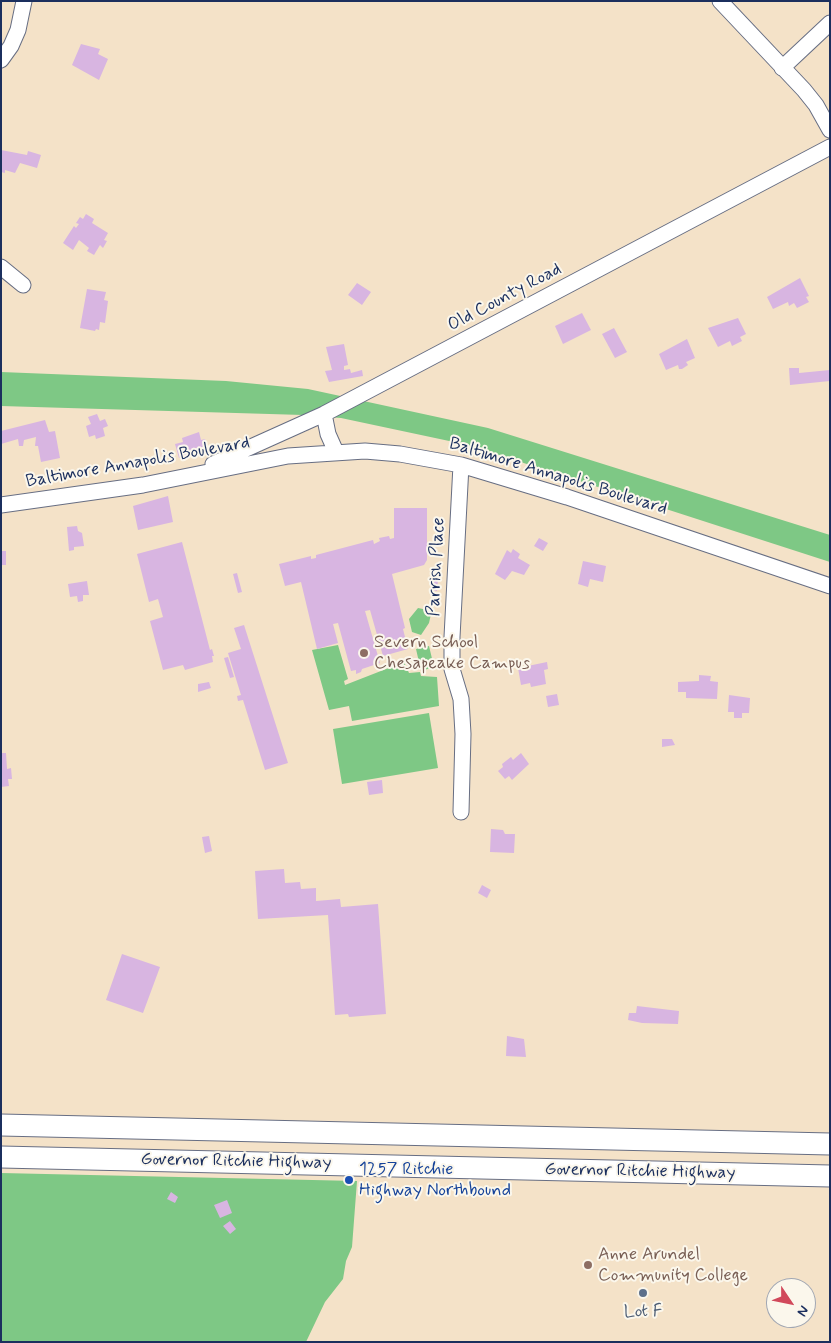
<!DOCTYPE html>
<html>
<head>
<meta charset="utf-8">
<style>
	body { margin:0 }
	#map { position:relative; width:831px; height:1343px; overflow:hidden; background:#f4e2c8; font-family:Mynerve,sans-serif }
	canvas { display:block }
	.frame { position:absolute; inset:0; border:2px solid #1b2f5e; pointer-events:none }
	.north { position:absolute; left:766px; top:1278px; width:50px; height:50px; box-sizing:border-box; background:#fbf7ec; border:1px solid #a1a7b3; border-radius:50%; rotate:124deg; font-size:14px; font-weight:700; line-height:20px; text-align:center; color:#1b2f5e }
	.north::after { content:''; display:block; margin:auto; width:18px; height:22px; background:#d1495b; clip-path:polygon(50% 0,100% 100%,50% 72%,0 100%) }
</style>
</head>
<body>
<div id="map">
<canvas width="831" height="1343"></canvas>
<div class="frame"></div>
<div class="north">N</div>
</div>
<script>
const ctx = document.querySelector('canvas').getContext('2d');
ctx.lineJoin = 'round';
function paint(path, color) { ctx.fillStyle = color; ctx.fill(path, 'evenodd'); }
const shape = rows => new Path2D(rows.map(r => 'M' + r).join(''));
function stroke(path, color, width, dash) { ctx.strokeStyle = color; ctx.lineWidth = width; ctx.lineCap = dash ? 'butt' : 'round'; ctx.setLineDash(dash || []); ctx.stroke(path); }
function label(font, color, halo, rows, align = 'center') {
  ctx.font = font + ' Mynerve,sans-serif'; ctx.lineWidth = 4; ctx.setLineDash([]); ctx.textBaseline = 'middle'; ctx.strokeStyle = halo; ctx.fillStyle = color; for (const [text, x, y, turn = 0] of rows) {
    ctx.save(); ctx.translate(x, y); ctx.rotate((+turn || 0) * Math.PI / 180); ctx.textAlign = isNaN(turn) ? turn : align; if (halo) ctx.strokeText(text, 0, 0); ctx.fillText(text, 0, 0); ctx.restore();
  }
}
paint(shape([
	[1,372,226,381,308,389,488,428,830,535,830,562,468,445,341,418,303,415,1,406],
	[418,608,423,609,431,614,429,623,421,635,412,632,409,619],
	[338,645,348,679,344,681,345,685,404,662,409,673,420,672,421,676,437,677,439,706,352,721,349,706,329,710,312,650],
	[429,646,434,667,421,671,416,649],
	[429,713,438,768,342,784,333,729],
	[1,1173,357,1181,352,1247,346,1261,343,1279,325,1302,306,1342,1,1342]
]), '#7ec885');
paint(shape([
	[81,44,100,49,98,54,108,59,99,80,72,65],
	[1,150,27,155,28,151,41,155,37,168,20,163,15,173,5,170,5,173,1,172],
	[86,214,94,219,92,223,108,233,104,240,107,241,103,248,100,245,94,255,87,251,89,248,79,240,73,250,63,243,74,226,76,228,79,224,76,223,80,217,83,219],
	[800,278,809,296,806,297,809,302,797,308,794,303,789,306,788,302,773,309,767,297],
	[357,283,371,292,362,305,348,295],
	[87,289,106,292,104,300,108,301,105,323,100,322,99,330,96,329,95,331,80,328],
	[582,313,591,330,563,344,555,326],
	[738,318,746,334,740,337,742,341,732,346,730,341,718,347,708,328],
	[614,328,627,352,615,358,602,334],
	[687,339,695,358,686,362,688,365,682,369,679,369,678,365,666,370,659,354],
	[344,344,348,365,344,366,344,370,350,369,351,373,362,370,363,376,329,382,325,371,332,370,326,347],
	[789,368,799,368,799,373,830,370,830,381,790,385],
	[97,414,100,421,105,419,108,426,103,428,105,436,96,439,95,435,89,437,86,426,91,424,88,417],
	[45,420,49,432,55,431,60,458,41,462,38,446,35,446,36,437,24,440,23,446,19,446,18,439,1,444,1,431],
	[199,432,201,440,205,439,207,446,187,453,187,456,179,458,175,444,183,442,182,438],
	[168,496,173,522,138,530,133,506],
	[394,508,427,508,427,560,424,565,392,574,405,628,403,629,408,649,383,656,370,610,365,611,380,663,362,669,361,672,356,674,356,670,351,671,338,623,333,624,338,643,317,649,301,582,285,586,279,564,311,556,311,559,316,558,316,555,373,540,374,544,380,541,379,538,389,536,390,539,394,538],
	[77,526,78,531,82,533,84,546,74,547,74,550,69,551,67,527],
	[539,538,548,543,543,551,534,546],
	[182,542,210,650,212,649,214,656,212,656,213,662,185,670,183,665,163,670,150,621,163,617,158,599,149,602,137,554],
	[513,549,520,554,518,558,530,565,524,575,512,571,505,580,495,574,507,550,511,553],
	[1,551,6,551,6,565,1,565],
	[583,561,606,566,603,582,590,579,588,587,578,584],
	[237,573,242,592,238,593,233,574],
	[432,580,438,580,437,591,431,590],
	[87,581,89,595,83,595,83,601,78,602,77,596,70,597,68,584],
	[244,625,288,763,265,770,243,700,238,701,237,696,241,695,228,653,241,649,234,628],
	[228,657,234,677,230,678,224,658],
	[547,662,548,669,544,670,546,684,531,687,530,683,521,685,518,668],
	[699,675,711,676,710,681,718,682,717,699,686,698,686,692,678,692,678,682,699,681],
	[209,682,211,688,198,692,198,684],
	[557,694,559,705,548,707,546,696],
	[729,695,750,698,749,713,742,713,742,718,734,718,734,712,728,712],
	[662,739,672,739,675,745,662,747],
	[1,753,6,753,7,769,11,768,12,779,8,779,9,786,1,787],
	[521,753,529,764,512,780,509,776,505,779,498,771,503,767,502,764,511,757,513,760],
	[382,780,383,793,369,795,367,782],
	[491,829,503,830,505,834,515,834,514,853,490,852],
	[209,836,212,851,205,853,202,837],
	[284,869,285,883,300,882,301,889,316,888,316,901,340,899,341,907,378,904,386,1014,349,1017,348,1014,335,1015,328,915,258,919,255,871],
	[482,885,491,890,487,898,478,893],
	[122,954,160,967,143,1013,106,1000],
	[637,1006,679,1011,678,1024,642,1023,628,1020,629,1013,636,1013],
	[507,1036,524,1039,526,1057,506,1056],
	[171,1192,178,1197,175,1203,167,1199],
	[227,1200,232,1213,220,1218,214,1205],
	[230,1221,236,1229,230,1234,223,1226]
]), '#d8b5e1');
const minor = shape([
	[720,1,804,90,816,105,830,130],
	[1,60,11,46,18,30,24,1],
	[782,68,830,23],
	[1,267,23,285],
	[324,414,328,434,336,452],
	[213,464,324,414,830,147],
	[461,465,452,637,452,669,461,699,463,734,461,812],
	[1,505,143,485,288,456,365,451,400,454,461,465,567,497,830,586]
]);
const highway = shape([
	[1,1125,830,1144],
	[1,1157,830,1176]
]);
stroke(minor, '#676e83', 17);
stroke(highway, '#676e83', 23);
stroke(minor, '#fff', 15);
stroke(highway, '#fff', 21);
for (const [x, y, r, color] of [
	[364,653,5,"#8d6e63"],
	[349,1180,5,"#1a4fb4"],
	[588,1265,5,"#8d6e63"],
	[643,1293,5,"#5c6f8a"]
]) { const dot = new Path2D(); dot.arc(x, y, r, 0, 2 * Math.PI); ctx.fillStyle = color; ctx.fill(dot); stroke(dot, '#fbf7ec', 2); }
label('18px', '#1b2f5e', '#fbf7ec', [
	["Old County Road",505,298,-28],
	["Baltimore Annapolis Boulevard",138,463,-10],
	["Baltimore Annapolis Boulevard",558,477,17],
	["Parrish Place",437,567,-87],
	["Governor Ritchie Highway",236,1162,1],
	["Governor Ritchie Highway",640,1172,1]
]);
label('18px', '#785e54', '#fbf7ec', [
	["Severn School",374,643],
	["Chesapeake Campus",374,664],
	["Anne Arundel",598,1255],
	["Community College",598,1276]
], 'left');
label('18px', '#164399', '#fbf7ec', [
	["1257 Ritchie",359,1170],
	["Highway Northbound",359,1191]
], 'left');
label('18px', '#4e5e75', '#fbf7ec', [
	["Lot F",643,1312]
]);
</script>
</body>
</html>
